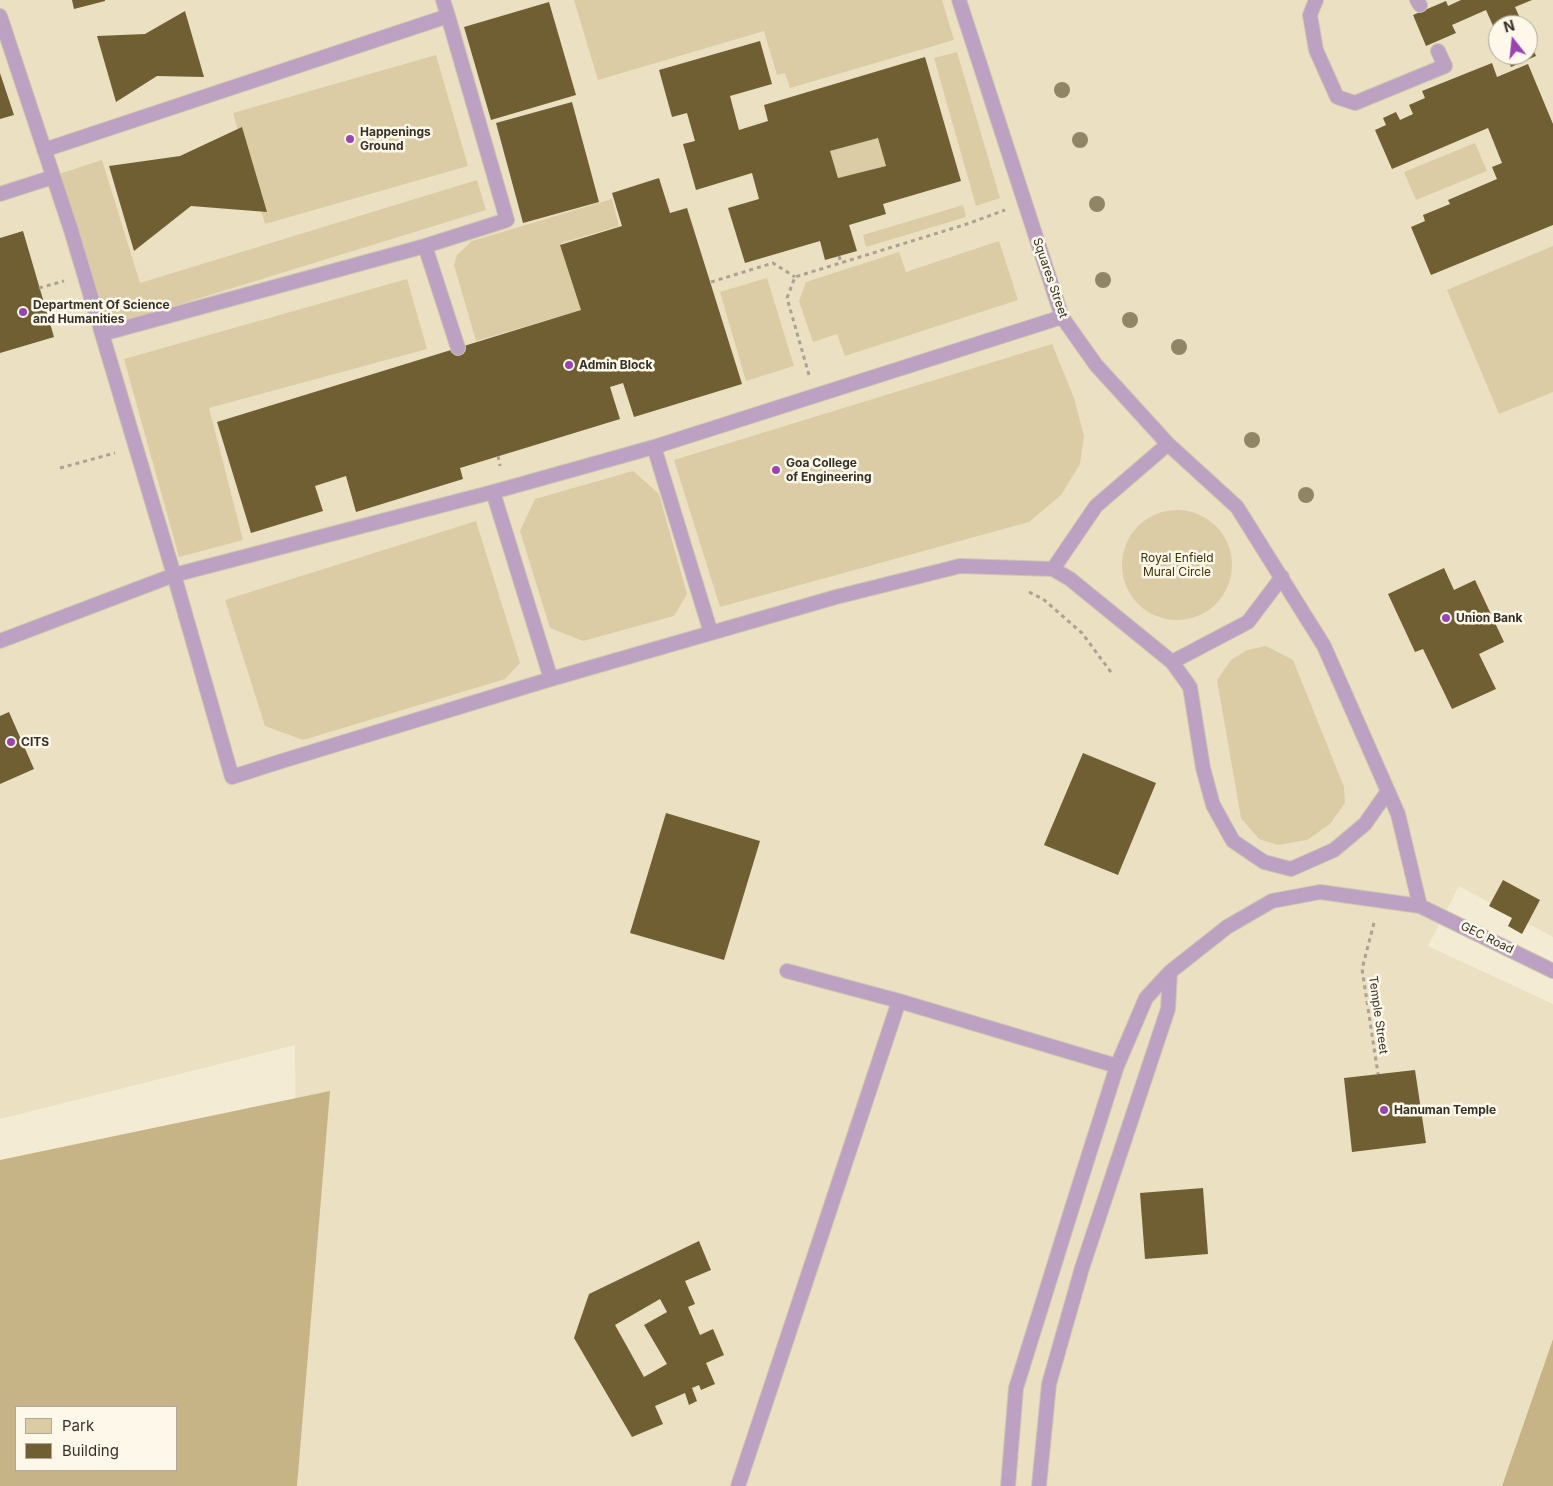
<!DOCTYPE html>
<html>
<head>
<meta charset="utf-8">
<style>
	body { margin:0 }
	#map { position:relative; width:1553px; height:1486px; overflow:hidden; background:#f4ebd4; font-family:Inter,sans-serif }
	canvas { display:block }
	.legend { position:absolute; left:15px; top:1406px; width:162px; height:65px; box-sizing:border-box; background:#fef8ea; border:1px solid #aea89d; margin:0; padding:6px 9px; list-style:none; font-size:15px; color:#353129 }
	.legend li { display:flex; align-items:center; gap:10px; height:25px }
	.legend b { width:25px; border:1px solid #aea89d }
	.north { position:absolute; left:1488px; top:15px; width:50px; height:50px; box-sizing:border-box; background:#fef8ea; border:1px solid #aea89d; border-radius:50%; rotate:344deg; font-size:14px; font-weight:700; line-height:20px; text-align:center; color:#353129 }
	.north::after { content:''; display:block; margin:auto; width:18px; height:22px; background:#9b44b1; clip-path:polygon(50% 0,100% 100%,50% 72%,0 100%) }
</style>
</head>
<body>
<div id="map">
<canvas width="1553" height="1486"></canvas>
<ul class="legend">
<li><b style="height:14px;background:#dbcca6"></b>Park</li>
<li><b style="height:14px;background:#6f5f32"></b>Building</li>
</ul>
<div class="north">N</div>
</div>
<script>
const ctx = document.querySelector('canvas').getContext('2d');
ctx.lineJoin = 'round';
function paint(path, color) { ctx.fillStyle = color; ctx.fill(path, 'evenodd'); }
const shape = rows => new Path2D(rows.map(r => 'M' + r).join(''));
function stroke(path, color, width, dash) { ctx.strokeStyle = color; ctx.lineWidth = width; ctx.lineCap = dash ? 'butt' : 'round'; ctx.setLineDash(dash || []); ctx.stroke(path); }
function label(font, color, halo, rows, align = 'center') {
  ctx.font = font + ' Inter,sans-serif'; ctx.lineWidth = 5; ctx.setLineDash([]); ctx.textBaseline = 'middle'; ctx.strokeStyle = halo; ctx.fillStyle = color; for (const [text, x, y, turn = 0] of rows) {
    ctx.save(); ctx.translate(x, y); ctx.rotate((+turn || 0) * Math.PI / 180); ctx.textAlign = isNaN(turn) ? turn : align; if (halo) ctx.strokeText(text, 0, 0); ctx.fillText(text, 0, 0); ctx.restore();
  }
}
paint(shape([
	[0,0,1553,0,1553,937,1459,886,1428,946,1553,1004,1553,1339,1502,1486,298,1486,295,1045,0,1119],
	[1498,25,1528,25,1528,55,1498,55]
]), '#ece0c2');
paint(shape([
	[574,0,942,0,954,40,790,88,785,73,777,75,764,31,598,80],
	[957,52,1000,198,976,206,934,58],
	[436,55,468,166,265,224,233,113],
	[878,138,886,166,838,178,830,151],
	[1475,143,1487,171,1416,200,1404,172],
	[102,160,140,283,477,180,486,210,106,327,59,174],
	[612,199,619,226,561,243,581,310,476,341,454,265,457,255,472,241],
	[963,205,966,217,866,247,863,235],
	[999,241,1018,300,845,356,837,334,813,342,799,301,806,282,899,252,906,272],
	[1553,246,1553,392,1499,414,1447,290],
	[767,278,794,366,746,381,720,292],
	[407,279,427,349,209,408,243,540,179,557,124,359],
	[1052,344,1074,398,1084,436,1080,464,1061,495,1029,522,720,607,674,460],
	[633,471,659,494,687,594,674,616,583,641,550,628,520,531,535,499],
	'1122 565a55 55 0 1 1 110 0a55 55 0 1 1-110 0Z',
	[476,521,520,663,505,679,303,740,265,726,225,600],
	[1266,646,1293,660,1344,787,1345,803,1330,824,1307,840,1278,845,1259,839,1241,818,1217,680,1231,660,1247,650]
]), '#dbcca6');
paint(shape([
	[330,1091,297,1486,0,1486,0,1160],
	[16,1407,176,1407,176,1470,16,1470],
	[1553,1339,1553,1486,1502,1486]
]), '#c7b486');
paint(shape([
	[72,0,105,0,105,1,74,9],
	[1461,0,1532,0,1515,7,1523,25,1498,25,1498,37,1486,10,1452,25,1456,33,1426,46,1413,15,1446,1,1448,6],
	[549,2,576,95,491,120,464,27],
	[185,11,204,77,157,76,116,102,97,36,145,34],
	[1528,37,1536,56,1511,67,1506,55,1528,55],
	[760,41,772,84,730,96,739,130,768,121,764,105,925,57,961,181,883,204,886,214,849,225,857,251,825,260,820,241,745,263,728,208,759,199,752,173,696,190,683,144,695,141,687,113,672,117,659,70],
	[878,138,886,166,838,178,830,151],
	[1492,63,1497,77,1528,64,1553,124,1553,225,1431,275,1411,227,1425,221,1423,215,1450,204,1448,200,1497,179,1492,167,1502,163,1488,128,1392,169,1375,130,1386,125,1383,118,1396,112,1400,120,1413,114,1409,105,1425,98,1422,91],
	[0,73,14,115,0,119],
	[572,102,599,202,523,223,496,123],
	[242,127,267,212,191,206,134,251,109,166,180,156],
	[659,178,670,213,687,208,742,384,634,417,623,383,610,387,620,419,460,468,463,479,356,512,346,476,315,486,323,511,251,533,217,422,581,310,560,245,622,226,612,193],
	[23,231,54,337,0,353,0,238],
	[1444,568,1454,590,1475,580,1504,642,1479,654,1496,689,1452,709,1423,649,1415,652,1388,594],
	[9,712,34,769,0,784,0,716],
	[1083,753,1156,783,1118,875,1044,845],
	[666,813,760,841,724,960,630,933],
	[1503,880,1540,900,1522,934,1508,926,1512,918,1489,906],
	[1415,1070,1426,1143,1352,1152,1344,1078],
	[1203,1188,1208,1254,1145,1259,1140,1193],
	[699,1241,711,1270,685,1281,695,1304,688,1307,700,1335,713,1329,724,1355,706,1363,715,1384,701,1390,699,1385,692,1388,697,1401,689,1405,685,1393,655,1406,663,1424,632,1437,574,1338,589,1294],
	[660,1299,667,1312,644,1325,667,1364,644,1377,615,1325]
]), '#6f5f32');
const service = shape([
	[443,0,448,16],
	[959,0,1062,317,1096,365,1168,444,1237,507,1324,646,1398,814,1420,906],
	[1316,0,1310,15,1316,50,1337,97,1355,103,1445,66,1438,51],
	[1417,0,1420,5],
	[0,16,71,230,174,575,232,777,282,761,551,679,836,597,960,566,1053,569,1070,579,1172,662,1190,687,1203,768,1213,805,1233,841,1264,862,1291,869,1334,850,1365,824,1388,791],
	[44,150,448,16,507,220,425,246,458,348],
	[0,194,53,177],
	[102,334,425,246],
	[654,447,711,633],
	[493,492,551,679],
	[1053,569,1096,506,1168,444],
	[0,641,174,575,493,492,654,447,1062,317],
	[1172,662,1248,622,1282,577],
	[787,971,899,1001,1117,1066],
	[738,1486,899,1001],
	[1008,1486,1016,1388,1077,1192,1117,1066,1146,998,1170,972,1227,927,1272,901,1320,892,1420,906,1553,971],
	[1039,1486,1049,1384,1082,1268,1168,1009,1170,972]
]);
stroke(service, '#cec6b2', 16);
stroke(shape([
	[839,256,841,263],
	[711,282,773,263,795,277],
	[39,288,64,281],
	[809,375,787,298,795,277,967,224,1005,210],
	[498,456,500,466],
	[60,468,115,453],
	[1029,592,1043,599,1082,633,1113,675],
	[1374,923,1362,969,1378,1074]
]), '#aba392', 3, [4, 4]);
stroke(service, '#bca1c3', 14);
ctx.fillStyle = '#908564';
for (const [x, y] of [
	[1062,90],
	[1080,140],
	[1097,204],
	[1103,280],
	[1130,320],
	[1179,347],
	[1252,440],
	[1306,495]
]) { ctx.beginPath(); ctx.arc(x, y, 8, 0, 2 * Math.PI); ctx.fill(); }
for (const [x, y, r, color] of [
	[350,139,5,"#9b44b1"],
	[23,312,5,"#9b44b1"],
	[569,365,5,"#9b44b1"],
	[776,470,5,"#9b44b1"],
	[1446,618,5,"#9b44b1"],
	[11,742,5,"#9b44b1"],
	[1384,1110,5,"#9b44b1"]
]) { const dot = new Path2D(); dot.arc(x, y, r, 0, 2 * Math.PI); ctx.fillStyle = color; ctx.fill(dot); stroke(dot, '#fef8ea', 2); }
label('bold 12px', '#353129', '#fef8ea', [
	["Happenings",360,132],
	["Ground",360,146],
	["Department Of Science",33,305],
	["and Humanities",33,319],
	["Admin Block",579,365],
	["Goa College",786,463],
	["of Engineering",786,477],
	["Union Bank",1456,618],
	["CITS",21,742],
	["Hanuman Temple",1394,1110]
], 'left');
label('12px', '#353129', '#fef8ea', [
	["Squares Street",1050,278,71],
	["GEC Road",1487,938,26],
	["Temple Street",1378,1015,82]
]);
label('12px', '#3e3109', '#fef8ea', [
	["Royal Enfield",1177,558],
	["Mural Circle",1177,572]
]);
</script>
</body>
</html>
